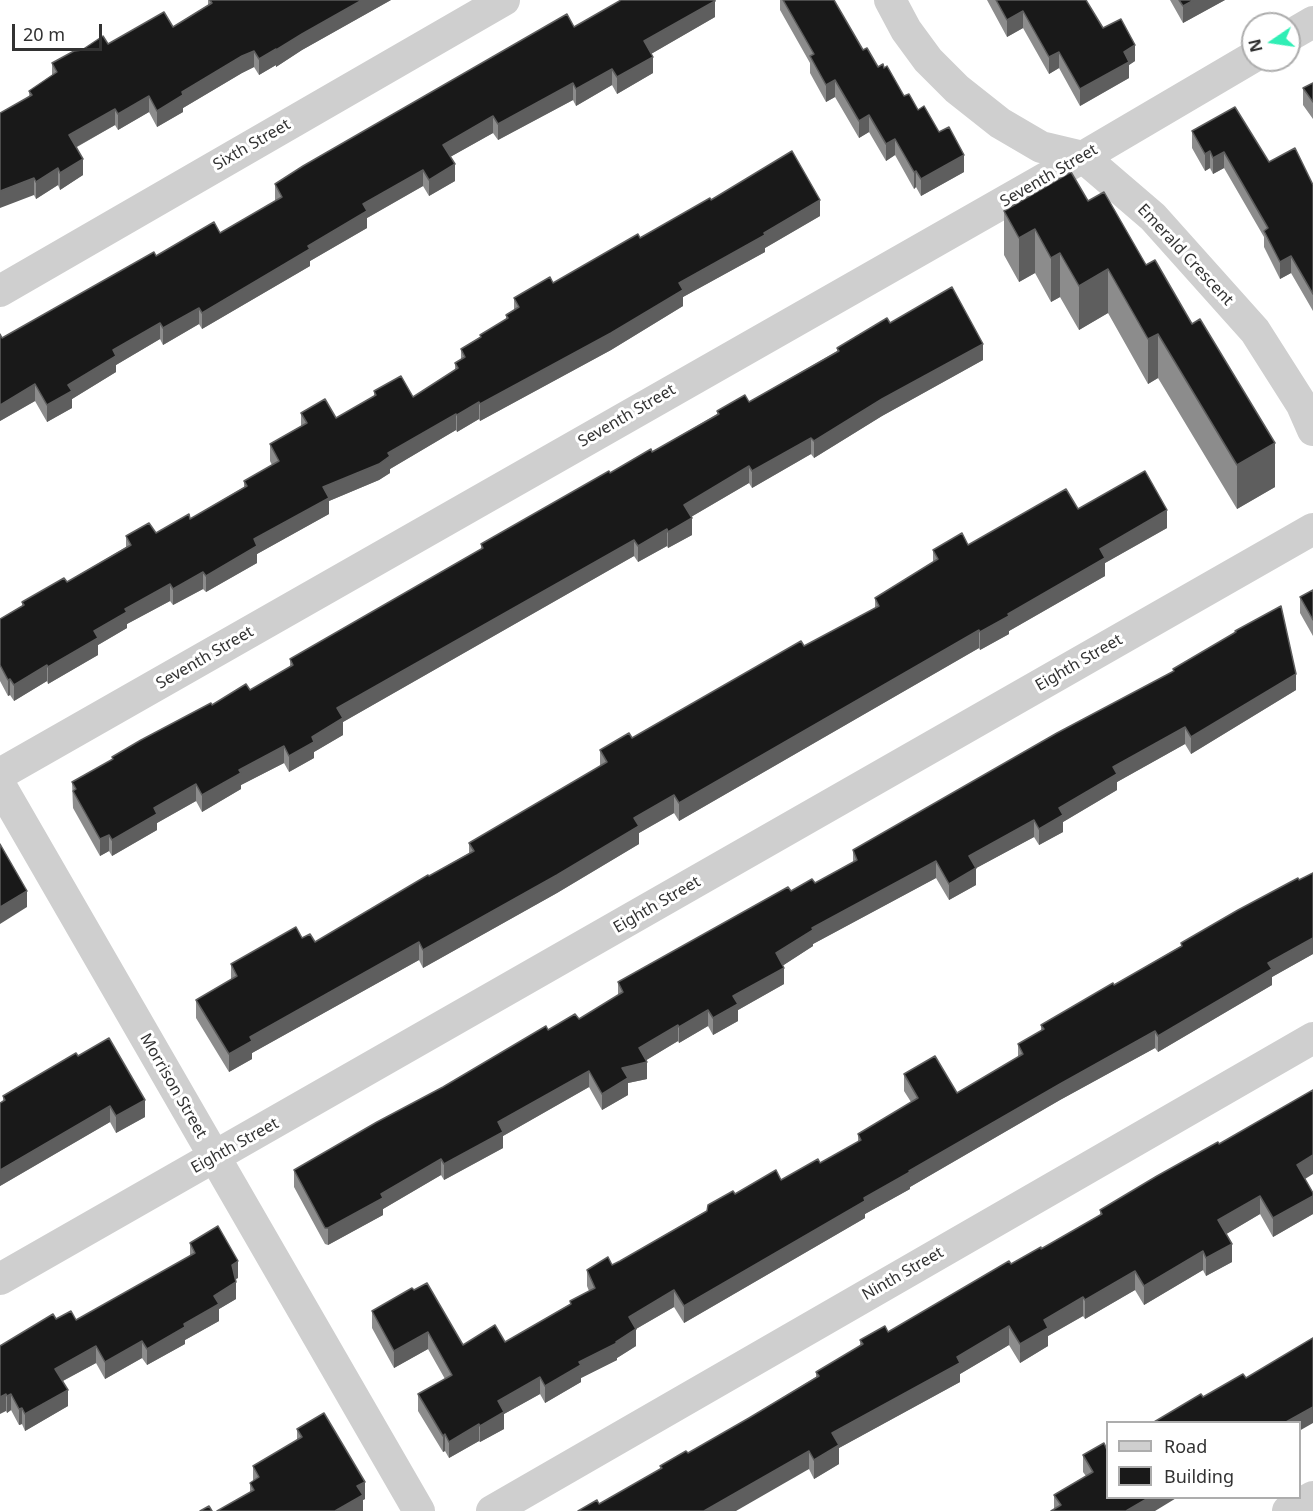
<!DOCTYPE html>
<html>
<head>
<meta charset="utf-8">
<style>
	body { margin:0 }
	#map { position:relative; width:1313px; height:1511px; overflow:hidden; background:#fff; font-family:"Noto Sans",sans-serif }
	canvas { display:block }
	.legend { position:absolute; left:1106px; top:1421px; width:195px; height:78px; box-sizing:border-box; background:#fff; border:2px solid #adadad; margin:0; padding:8px 10px; list-style:none; font-size:18px; color:#323232 }
	.legend li { display:flex; align-items:center; gap:12px; height:30px }
	.legend b { width:30px; border:2px solid #adadad }
	.north { position:absolute; left:1241px; top:12px; width:60px; height:60px; box-sizing:border-box; background:#fff; border:2px solid #adadad; border-radius:50%; rotate:257deg; font-size:16px; font-weight:700; line-height:24px; text-align:center; color:#323232 }
	.north::after { content:''; display:block; margin:auto; width:21px; height:27px; background:#30eeb5; clip-path:polygon(50% 0,100% 100%,50% 72%,0 100%) }
	.scale { position:absolute; left:12px; top:24px; width:90px; height:27px; box-sizing:border-box; border:3px solid #323232; border-top:0; padding-left:8px; font-size:18px; line-height:21px; white-space:nowrap; color:#323232; -webkit-text-stroke:4px #fff; paint-order:stroke }
</style>
</head>
<body>
<div id="map">
<canvas width="1313" height="1511"></canvas>
<ul class="legend">
<li><b style="height:8px;background:#cfcfcf"></b>Road</li>
<li><b style="height:16px;background:#191919"></b>Building</li>
</ul>
<div class="north">N</div>
<div class="scale">20 m</div>
</div>
<script>
const ctx = document.querySelector('canvas').getContext('2d');
ctx.lineJoin = 'round';
const shape = rows => new Path2D(rows.map(r => 'M' + r).join(''));
function stroke(path, color, width, dash) { ctx.strokeStyle = color; ctx.lineWidth = width; ctx.lineCap = dash ? 'butt' : 'round'; ctx.setLineDash(dash || []); ctx.stroke(path); }
function paint(path, color) { ctx.fillStyle = color; ctx.fill(path, 'evenodd'); }
function label(font, color, halo, rows, align = 'center') {
  ctx.font = font + ' "Noto Sans",sans-serif'; ctx.lineWidth = 6; ctx.setLineDash([]); ctx.textBaseline = 'middle'; ctx.strokeStyle = halo; ctx.fillStyle = color; for (const [text, x, y, turn = 0] of rows) {
    ctx.save(); ctx.translate(x, y); ctx.rotate((+turn || 0) * Math.PI / 180); ctx.textAlign = isNaN(turn) ? turn : align; if (halo) ctx.strokeText(text, 0, 0); ctx.fillText(text, 0, 0); ctx.restore();
  }
}
stroke(shape([
	[890,0,906,30,928,60,957,89,1000,123,1041,147,1083,157,1153,217,1255,331,1302,405,1313,430],
	[1289,36,1313,22],
	[0,291,504,0],
	[0,774,1083,157,1253,57],
	[0,785,419,1511],
	[0,1279,1313,529],
	[492,1511,1313,1038],
	[1288,1511,1313,1497]
]), '#cfcfcf', 32);
paint(shape([
	[208,0,391,0,302,50,276,67,276,65,259,75,254,67,242,73,183,108,183,112,157,127,149,112,118,130,115,125,77,147,83,175,60,190,58,185,36,199,34,195,29,91,52,75,52,63,108,44,173,27,208,5],
	[780,0,834,0,863,50,904,96,939,132,964,172,921,196,916,187,914,189,895,155,886,161,869,132,859,138,835,97,826,102,810,73,810,63,780,10],
	[987,0,1086,0,1103,28,1135,61,1129,65,1129,78,1080,106,1059,68,1049,74,1023,28,1007,37],
	[1170,0,1225,0,1183,23],
	[715,17,651,54,653,73,617,94,612,85,576,106,573,100,498,140,493,133,450,157,455,181,429,196,423,186,367,218,367,228,310,261,310,266,202,329,199,324,163,345,160,339,116,365,116,372,72,399,72,408,47,422,35,401,0,421,0,334,2,338,156,256,220,233,275,201,275,184,574,27],
	[1313,83,1313,119,1303,105,1303,88],
	[1192,131,1269,162,1313,185,1313,311,1291,273,1280,279,1264,247,1264,237,1224,168,1213,174,1210,168,1205,171,1192,148],
	[711,200,820,216,765,248,765,252,683,297,683,306,611,350,480,421,479,419,457,432,456,430,390,469,390,473,379,480,329,501,329,514,257,554,257,563,206,592,203,589,173,605,170,601,127,624,127,628,98,645,98,655,48,684,47,681,14,701,10,695,8,696,0,681,0,619,22,606,22,602,67,582,126,547,126,536,156,533,190,519,244,487,244,481,272,465,270,461,270,444,301,426,301,413,336,418,374,396,374,391,413,397,455,370,455,363,461,360,461,349,480,337,480,335,506,320,506,315,514,310,514,298,553,283],
	[1088,201,1275,487,1237,509,1158,378,1148,384,1108,313,1079,330,1060,297,1051,302,1035,273,1019,282,1004,255,1004,211],
	[890,323,983,360,882,416,814,458,811,454,752,488,749,483,691,517,692,535,668,548,667,546,638,562,634,556,343,722,343,735,314,752,314,758,289,772,284,763,241,785,241,789,202,812,196,801,157,823,157,830,112,856,109,851,100,856,73,808,72,782,112,760,112,757,212,705,250,690,290,667,290,659,481,549,481,544,610,473,652,452,717,414,717,411,749,402,837,351,837,348],
	[1078,509,1167,528,1105,563,1105,576,1009,631,1009,634,980,650,979,648,679,821,674,813,639,833,639,844,557,893,423,968,419,960,252,1053,252,1059,229,1072,196,1018,196,1000,231,980,231,964,302,938,315,942,469,853,469,843,600,767,600,750,632,738,875,609,875,598,933,562,933,550,968,545],
	[1313,590,1313,636,1300,613,1300,597],
	[1235,631,1296,690,1191,754,1185,744,1117,782,1117,790,1063,822,1063,832,1039,845,1034,837,976,868,976,885,949,900,936,878,813,944,813,946,782,966,784,984,738,1010,738,1021,713,1035,708,1026,679,1043,678,1041,646,1060,647,1079,628,1083,628,1095,602,1110,589,1087,503,1136,503,1148,444,1180,441,1175,383,1209,383,1215,328,1245,325,1244,294,1187,294,1170,548,1030,579,1019,618,995,618,982,791,891,815,883,853,862,853,850,1173,672,1173,669,1235,633],
	[1313,873,1313,954,1272,977,1272,985,1158,1052,1155,1048,1060,1100,910,1187,910,1189,865,1214,865,1218,684,1323,674,1307,636,1329,636,1346,617,1358,617,1360,581,1378,581,1382,545,1403,540,1394,504,1414,504,1429,480,1442,479,1441,449,1458,445,1451,443,1452,418,1411,418,1394,445,1379,428,1349,394,1368,372,1328,372,1311,463,1345,505,1342,570,1304,570,1301,589,1291,587,1286,587,1270,612,1265,620,1261,735,1194,781,1180,820,1163,858,1142,858,1134,911,1102,904,1091,904,1074,957,1093,1018,1058,1018,1044,1041,1031,1041,1025,1114,985,1181,946,1181,943],
	[78,1056,145,1117,116,1133,110,1122,0,1186,0,1103,3,1101,3,1096],
	[1219,1144,1305,1179,1313,1193,1313,1214,1273,1237,1260,1214,1226,1234,1232,1262,1206,1276,1203,1270,1144,1305,1135,1290,1085,1319,1083,1316,1048,1336,1048,1346,1020,1363,1009,1345,960,1374,960,1382,839,1448,839,1464,814,1479,809,1469,599,1504,660,1469,660,1466,688,1453,749,1418,816,1377,816,1372,860,1346,860,1340,888,1332,1011,1264,1041,1249,1100,1215,1100,1210],
	[190,1243,238,1278,235,1279,236,1299,219,1309,219,1321,185,1340,185,1344,147,1365,142,1358,105,1379,96,1363,63,1381,68,1406,25,1431,22,1424,19,1425,11,1410,7,1413,6,1411,0,1346,56,1319,76,1320,190,1256],
	[297,1429,365,1499,363,1500,363,1511,250,1492,250,1483,253,1481,253,1466,297,1440],
	[1107,1450,1155,1511,1054,1509,1054,1495,1086,1476,1083,1472,1083,1455]
]), '#8c8c8c');
paint(shape([
	[362,0,391,0,302,50,276,67,276,50,302,34],
	[1194,0,1225,0,1183,23,1183,6],
	[715,1,715,17,644,58,644,41],
	[1023,11,1023,28,1007,37,1007,20],
	[1135,45,1135,61,1129,65,1129,78,1080,106,1080,89,1124,52],
	[276,49,276,65,259,75,259,59],
	[254,51,254,67,242,73,183,108,183,112,157,127,157,111,182,92,242,56],
	[1059,52,1059,68,1049,74,1049,57],
	[653,57,653,73,617,94,617,77],
	[612,69,612,85,576,106,576,89],
	[835,80,835,97,826,102,826,85],
	[573,83,573,100,498,140,498,124],
	[149,96,149,112,118,130,118,114],
	[115,109,115,125,69,151,69,135],
	[869,115,869,132,859,138,859,121],
	[493,116,493,133,443,161,443,145],
	[895,139,895,155,886,161,886,144],
	[1210,151,1210,168,1205,171,1205,154],
	[1224,152,1224,168,1213,174,1213,158],
	[964,155,964,172,921,196,921,179],
	[83,159,83,175,60,190,60,173],
	[455,164,455,181,429,196,429,180],
	[58,168,58,185,36,199,36,182],
	[423,170,423,186,367,218,367,228,310,261,310,266,202,329,202,313,308,246,363,204],
	[916,171,916,187,914,189,914,172],
	[34,178,34,195,0,208,0,191],
	[820,200,820,216,765,248,765,252,683,297,683,306,611,350,480,421,480,404,679,283],
	[1035,229,1035,273,1019,282,1019,238],
	[1060,253,1060,297,1051,302,1051,258],
	[1291,256,1291,273,1280,279,1280,262],
	[1108,269,1108,313,1079,330,1079,286],
	[199,308,199,324,163,345,163,328],
	[160,323,160,339,116,365,116,372,72,399,72,408,47,422,47,405,68,385,113,350],
	[1158,334,1158,378,1148,384,1148,339],
	[983,344,983,360,882,416,814,458,814,441,882,399],
	[35,384,35,401,0,421,0,405],
	[479,402,479,419,457,432,457,415],
	[456,414,456,430,390,469,390,473,379,480,329,501,329,514,257,554,257,563,206,592,206,576,323,487,388,453],
	[811,438,811,454,752,488,752,471],
	[1275,443,1275,487,1237,509,1237,465],
	[749,466,749,483,684,521,684,505],
	[1167,510,1167,528,1105,563,1105,576,1009,631,1009,634,980,650,980,632,1008,614,1100,549],
	[692,518,692,535,668,548,668,532],
	[667,529,667,546,638,562,638,546],
	[634,540,634,556,343,722,343,735,314,752,314,758,289,772,289,756,312,737,337,708],
	[203,572,203,589,173,605,173,589],
	[170,584,170,601,127,624,127,628,98,645,98,655,48,684,48,667,94,631,125,609],
	[979,630,979,648,679,821,679,803],
	[47,665,47,681,14,701,14,685],
	[1296,674,1296,690,1191,754,1191,737],
	[10,679,10,695,8,696,8,680],
	[1185,727,1185,744,1117,782,1117,790,1063,822,1063,832,1039,845,1039,829,1059,808,1113,767],
	[284,746,284,763,241,785,241,789,202,812,202,795,239,770],
	[196,784,196,801,157,823,157,830,112,856,112,840,154,808],
	[674,795,674,813,639,833,639,844,557,893,423,968,423,950,634,818],
	[1034,820,1034,837,969,872,969,856],
	[109,835,109,851,100,856,100,839],
	[936,861,936,878,813,944,813,946,776,970,776,953,812,928],
	[976,868,976,885,949,900,949,884],
	[27,891,27,907,0,924,0,907],
	[1313,938,1313,954,1272,977,1272,985,1158,1052,1158,1036,1268,963],
	[419,942,419,960,252,1053,252,1059,229,1072,229,1054,250,1037],
	[784,968,784,984,738,1010,738,1021,713,1035,713,1018,733,996],
	[708,1010,708,1026,679,1043,679,1027],
	[678,1025,678,1041,640,1064,647,1062,647,1079,628,1083,628,1095,602,1110,602,1094,639,1048],
	[1155,1031,1155,1048,1060,1100,910,1187,910,1189,865,1214,865,1218,684,1323,684,1306,909,1171,1060,1084],
	[589,1071,589,1087,503,1136,503,1148,444,1180,444,1164,498,1122],
	[145,1100,145,1117,116,1133,116,1116],
	[110,1106,110,1122,0,1186,0,1170],
	[1313,1155,1313,1174,1297,1184,1297,1165],
	[441,1159,441,1175,383,1209,383,1215,328,1245,328,1228,381,1194],
	[1260,1196,1260,1214,1218,1239,1218,1220],
	[1313,1196,1313,1214,1273,1237,1273,1218],
	[1232,1244,1232,1262,1206,1276,1206,1258],
	[1203,1251,1203,1270,1144,1305,1144,1286],
	[238,1261,238,1278,232,1281,232,1265],
	[1135,1271,1135,1290,1085,1319,1085,1300],
	[236,1282,236,1299,219,1309,219,1321,185,1340,185,1344,147,1365,147,1349,184,1324,214,1296],
	[674,1290,674,1307,629,1333,629,1317],
	[1083,1297,1083,1316,1048,1336,1048,1346,1020,1363,1020,1344,1044,1320],
	[1009,1326,1009,1345,960,1374,960,1382,839,1448,839,1464,814,1479,814,1460,832,1433,957,1357],
	[636,1329,636,1346,617,1358,617,1360,581,1378,581,1382,545,1403,545,1386,579,1362],
	[428,1332,428,1349,394,1368,394,1351],
	[142,1341,142,1358,105,1379,105,1362],
	[96,1346,96,1363,55,1385,55,1369],
	[540,1377,540,1394,504,1414,504,1429,480,1442,480,1426,498,1401],
	[68,1390,68,1406,25,1431,25,1414],
	[6,1394,6,1411,0,1414,0,1397],
	[11,1394,11,1410,7,1413,7,1396],
	[1313,1407,1313,1423,1299,1431,1299,1422,1286,1422],
	[22,1408,22,1424,19,1425,19,1409],
	[479,1424,479,1441,449,1458,449,1442],
	[445,1434,445,1451,443,1452,443,1436],
	[809,1451,809,1469,736,1511,704,1511],
	[365,1482,365,1499,363,1500,363,1511,335,1511,357,1486],
	[1150,1497,1178,1497,1155,1511,1126,1511]
]), '#5e5e5e');
const building = shape([
	[210,0,362,0,302,34,276,50,276,49,259,59,254,51,242,56,182,92,183,95,157,111,149,96,118,114,115,109,69,135,83,159,60,173,58,168,36,182,34,178,0,191,0,113,32,95,29,91,57,72,52,63,74,51,82,50,103,36,108,44,164,12,173,27,212,3,210,0],
	[621,0,715,0,715,1,644,41,653,57,617,77,612,69,576,89,573,83,498,124,493,116,443,145,455,164,429,180,423,170,363,204,367,211,308,246,310,249,202,313,199,308,163,328,160,323,113,350,116,356,68,385,72,391,47,405,35,384,0,405,0,334,2,338,154,252,156,256,214,222,220,233,282,197,275,184,303,166,567,14,574,27,621,0],
	[783,0,834,0,863,50,867,48,878,67,883,64,884,68,887,66,904,96,909,94,918,110,924,106,939,132,949,127,964,155,921,179,916,171,914,172,895,139,886,144,869,115,859,121,835,80,826,85,810,56,814,54,783,0],
	[996,0,1086,0,1103,28,1121,19,1135,45,1124,52,1129,62,1080,89,1059,52,1049,57,1023,11,1007,20,996,0],
	[1179,0,1194,0,1183,6,1179,0],
	[1313,83,1313,102,1303,88,1313,83],
	[1235,107,1269,162,1295,148,1313,185,1313,294,1291,256,1280,262,1264,231,1268,228,1224,152,1213,158,1210,151,1205,154,1192,131,1235,107],
	[792,151,820,200,764,233,765,235,679,283,683,290,611,333,480,404,479,402,457,415,456,414,388,453,390,456,379,464,323,487,329,498,254,539,257,546,206,576,203,572,173,589,170,584,125,609,127,612,94,631,98,638,48,667,47,665,14,685,10,679,8,680,0,665,0,619,24,605,22,602,64,578,67,582,131,545,126,536,149,523,156,533,189,514,190,519,247,486,244,481,279,461,270,444,307,423,301,413,325,399,336,418,376,395,374,391,401,376,413,397,458,368,455,363,465,357,461,349,481,337,480,335,508,318,506,315,519,307,514,298,550,277,553,283,638,234,640,238,710,198,711,200,792,151],
	[1071,172,1088,201,1104,192,1146,265,1155,260,1192,324,1200,319,1275,443,1237,465,1158,334,1148,339,1108,269,1079,286,1060,253,1051,258,1035,229,1019,238,1004,211,1071,172],
	[952,287,983,344,882,399,814,441,811,438,752,471,749,466,684,505,692,518,668,532,667,529,638,546,634,540,337,708,343,718,312,737,314,742,289,756,284,746,239,770,241,773,202,795,196,784,154,808,157,814,112,840,109,835,100,839,73,791,76,789,72,782,113,759,112,757,141,740,211,703,212,705,246,684,250,690,293,665,290,659,483,548,481,544,609,471,610,473,651,449,652,452,719,414,717,411,745,395,749,402,839,351,837,348,887,318,890,323,952,287],
	[1145,471,1167,510,1100,549,1105,558,1008,614,1009,616,980,632,979,630,679,803,674,795,634,818,639,826,557,875,423,950,419,942,250,1037,252,1041,229,1054,196,1000,237,976,231,964,296,927,302,938,310,934,315,942,428,875,429,876,474,851,469,843,607,762,600,750,629,733,632,738,801,641,804,646,879,606,875,598,938,559,933,550,962,533,968,545,1066,489,1078,509,1145,471],
	[1313,590,1313,620,1300,597,1313,590],
	[1281,606,1296,674,1191,737,1185,727,1113,767,1117,774,1059,808,1063,815,1039,829,1034,820,969,856,976,868,949,884,936,861,812,928,813,930,776,953,784,968,733,996,738,1004,713,1018,708,1010,679,1027,678,1025,639,1048,647,1062,622,1068,628,1078,602,1094,589,1071,498,1122,503,1132,444,1164,441,1159,381,1194,383,1198,328,1228,325,1228,294,1170,377,1122,443,1087,546,1026,548,1030,575,1014,579,1019,623,992,618,982,788,887,791,891,812,879,815,883,857,860,853,850,1057,733,1174,671,1173,669,1236,632,1235,631,1281,606],
	[0,844,27,891,0,907,0,844],
	[1313,873,1313,938,1268,963,1272,969,1158,1036,1155,1031,1060,1084,909,1171,910,1172,864,1198,865,1201,684,1306,674,1290,629,1317,636,1329,616,1342,617,1343,579,1362,581,1365,545,1386,540,1377,498,1401,504,1412,480,1426,479,1424,449,1442,445,1434,443,1436,418,1394,452,1375,428,1332,394,1351,372,1311,412,1288,414,1290,427,1283,463,1345,495,1325,505,1342,571,1304,570,1301,595,1288,587,1270,608,1257,612,1265,620,1261,707,1211,708,1205,733,1191,735,1194,776,1170,781,1180,818,1159,820,1163,861,1140,858,1134,918,1098,904,1074,935,1056,957,1093,1023,1054,1018,1044,1044,1029,1041,1025,1113,983,1114,985,1182,946,1181,943,1238,910,1298,878,1299,880,1313,873],
	[109,1038,145,1100,116,1116,110,1106,0,1170,0,1103,5,1100,3,1096,76,1053,78,1056,109,1038],
	[1313,1090,1313,1155,1297,1165,1313,1193,1313,1196,1273,1218,1260,1196,1218,1220,1232,1244,1206,1258,1203,1251,1144,1286,1135,1271,1085,1300,1083,1297,1044,1320,1048,1328,1020,1344,1009,1326,957,1357,960,1363,832,1433,839,1445,814,1460,809,1451,704,1511,578,1511,597,1500,599,1504,662,1468,660,1466,686,1451,688,1453,749,1418,819,1376,816,1372,863,1344,860,1340,885,1326,888,1332,1009,1261,1011,1264,1041,1247,1041,1249,1102,1214,1100,1210,1157,1176,1218,1142,1219,1144,1313,1090],
	[218,1226,238,1261,232,1265,236,1282,214,1296,219,1304,184,1324,185,1327,147,1349,142,1341,105,1362,96,1346,55,1369,68,1390,25,1414,22,1408,19,1409,11,1394,7,1396,6,1394,0,1397,0,1346,53,1314,56,1319,71,1311,76,1320,195,1253,190,1243,218,1226],
	[1313,1338,1313,1407,1286,1422,1154,1422,1201,1394,1203,1397,1243,1374,1246,1378,1313,1338],
	[324,1413,365,1482,357,1486,363,1495,335,1511,217,1511,254,1490,250,1483,259,1477,253,1466,302,1437,297,1429,324,1413],
	[1104,1443,1107,1450,1107,1497,1150,1497,1126,1511,1051,1511,1061,1505,1054,1495,1093,1472,1083,1455,1104,1443],
	[209,1506,212,1511,200,1511,209,1506]
]);
paint(building, '#191919');
stroke(building, '#5e5e5e', 1.5);
label('16px', '#323232', '#fff', [
	["Sixth Street",252,145,-30],
	["Seventh Street",1049,176,-30],
	["Emerald Crescent",1185,255,47],
	["Seventh Street",627,416,-30],
	["Seventh Street",205,658,-30],
	["Eighth Street",1079,663,-30],
	["Eighth Street",657,905,-30],
	["Morrison Street",173,1086,60],
	["Eighth Street",235,1146,-29],
	["Ninth Street",903,1274,-30]
]);
</script>
</body>
</html>
